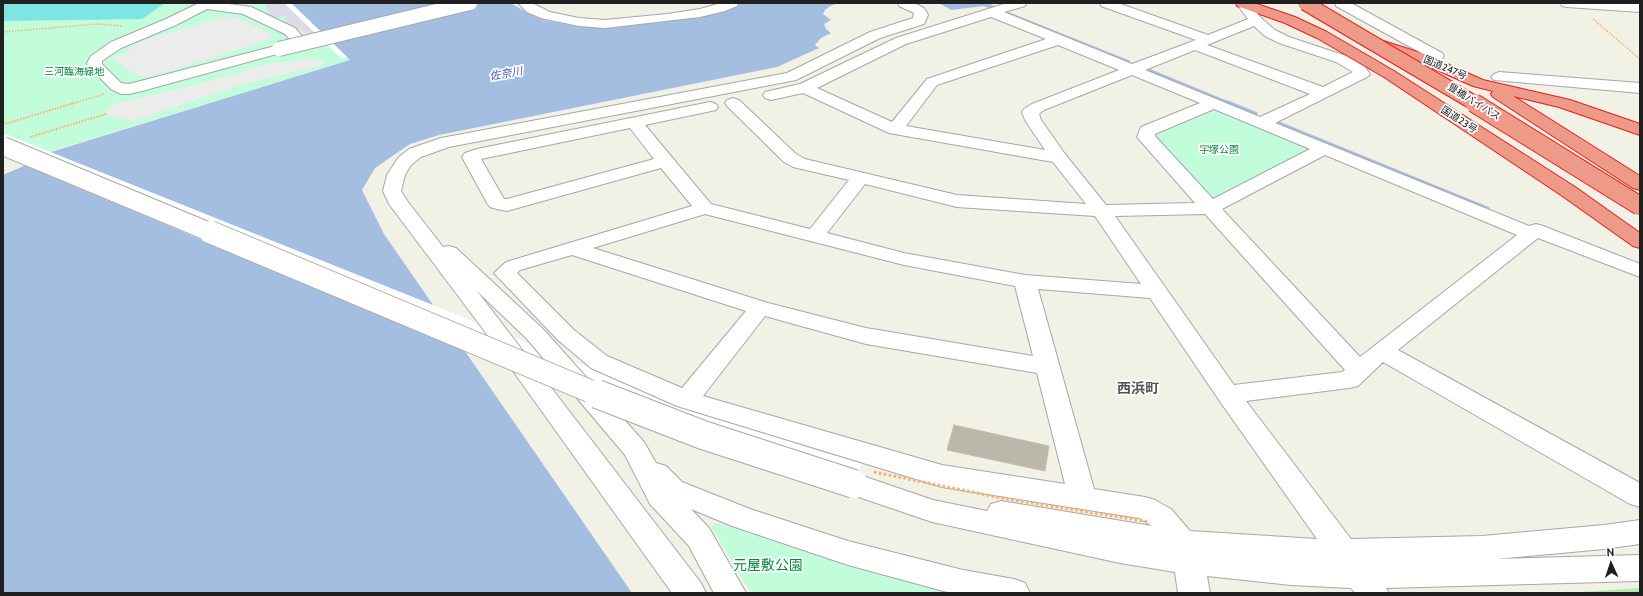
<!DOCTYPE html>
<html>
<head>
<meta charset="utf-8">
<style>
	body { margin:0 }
	#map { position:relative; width:1643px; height:596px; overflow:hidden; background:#f1f1e6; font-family:Cabin,sans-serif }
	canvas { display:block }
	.frame { position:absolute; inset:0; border:4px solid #202020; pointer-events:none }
	.north { position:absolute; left:1591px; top:544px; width:40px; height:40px; -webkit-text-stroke:3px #fff; paint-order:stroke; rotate:357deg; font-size:11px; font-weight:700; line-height:16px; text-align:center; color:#202020 }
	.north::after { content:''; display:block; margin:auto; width:14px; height:18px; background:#202020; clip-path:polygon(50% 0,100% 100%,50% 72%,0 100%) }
</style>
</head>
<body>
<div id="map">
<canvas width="1643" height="596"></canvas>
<div class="frame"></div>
<div class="north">N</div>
</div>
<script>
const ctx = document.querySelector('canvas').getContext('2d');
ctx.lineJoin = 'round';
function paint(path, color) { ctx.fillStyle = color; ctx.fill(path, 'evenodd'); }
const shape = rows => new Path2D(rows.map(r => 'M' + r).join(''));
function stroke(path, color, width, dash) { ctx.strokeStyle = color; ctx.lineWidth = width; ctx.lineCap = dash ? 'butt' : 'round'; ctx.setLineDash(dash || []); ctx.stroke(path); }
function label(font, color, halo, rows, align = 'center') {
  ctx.font = font + ' Cabin,"Noto Sans JP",sans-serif'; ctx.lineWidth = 3.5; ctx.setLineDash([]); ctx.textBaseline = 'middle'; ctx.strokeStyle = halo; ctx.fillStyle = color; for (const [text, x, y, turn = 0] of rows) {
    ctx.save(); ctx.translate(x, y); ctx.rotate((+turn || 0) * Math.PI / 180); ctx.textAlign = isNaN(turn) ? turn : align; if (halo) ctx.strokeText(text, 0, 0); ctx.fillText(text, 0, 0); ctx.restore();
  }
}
paint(shape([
	[1640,588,1640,593,1579,593,1579,592]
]), '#b2eea9');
paint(shape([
	[3,3,291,3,350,60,48,152,3,133],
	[1214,108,1310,148,1214,197,1209,196,1152,136,1153,132],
	[717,523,830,557,944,588,949,593,751,593,711,527]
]), '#c1fddb');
paint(shape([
	[3,3,165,3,142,19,3,21]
]), '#7fe5e2');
paint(shape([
	[223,17,236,17,273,35,268,40,153,76,138,76,112,58,124,53,141,41],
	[310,59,325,61,322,65,317,67,249,82,134,121,106,115,106,112,114,104,206,82,267,64]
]), '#ececec');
paint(shape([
	[265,3,284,3,319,37,311,39,301,29,291,30,292,26,284,18,287,17,285,15,269,20,263,16,271,13,266,9]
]), '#dfdae7');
paint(shape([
	[291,3,511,3,531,15,544,20,571,25,608,27,655,23,697,17,731,8,742,3,839,3,830,6,825,10,823,14,831,20,824,24,826,29,831,33,821,38,815,45,819,48,777,67,439,135,410,144,375,168,362,190,384,234,632,593,3,593,3,175,26,165,38,156,350,60],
	[939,3,987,3,992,5,951,10]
]), '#a4bee2');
paint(shape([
	[284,3,291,3,347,57,341,58],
	[3,133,618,379,805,447,862,464,849,496,693,444,560,391,3,156]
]), '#fff');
stroke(shape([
	[981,3,994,8],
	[1008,14,1128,62],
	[1150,71,1230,104]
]), '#a4bee2', 4);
stroke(shape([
	[1228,103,1255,114],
	[1279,124,1487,209]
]), '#a4bee2', 5);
const building = shape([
	[954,425,1049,446,1045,471,947,450,954,425]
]);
paint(building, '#bbb8ab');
stroke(building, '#c4bea7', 1);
const minor = shape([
	[199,3,221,3,251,7,295,28,307,42,305,45,300,46,295,45,285,34,243,14,207,9,176,25,121,48,102,61,102,64,121,83,129,84,279,45,284,46,286,49,284,52,142,91,129,94,121,94,111,89,88,66,87,63,91,56,111,42,166,19,199,3],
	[518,3,532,3,550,12,579,18,605,20,667,14,700,9,721,3,738,3,737,6,725,11,700,17,605,28,579,26,541,18,527,12,518,3],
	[898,3,914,3,924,8,928,15,924,24,880,38,796,80,449,147,421,157,411,165,405,175,401,191,408,202,443,247,449,246,456,248,543,329,644,442,656,463,666,466,682,482,750,509,848,541,963,570,1014,579,1025,583,1030,593,951,593,848,565,732,526,691,509,709,528,746,593,714,593,689,546,650,504,625,455,527,339,477,291,701,583,706,593,672,593,480,325,389,204,383,191,387,175,398,158,409,149,441,138,787,73,870,32,913,18,914,13,899,6,898,3],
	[1007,3,1026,3,1025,6,1004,12,1132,64,1196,40,1101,6,1100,3,1118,3,1208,35,1248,19,1236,3,1249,3,1261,18,1275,30,1289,37,1346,56,1365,67,1370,74,1367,77,1275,123,1529,226,1536,224,1543,226,1640,264,1640,277,1538,238,1398,350,1640,483,1640,507,1630,504,1383,362,1358,386,1349,388,1246,401,1351,539,1482,536,1604,525,1640,520,1640,544,1604,549,1496,559,1640,555,1640,581,1386,588,1389,593,1355,593,1351,588,1291,585,1207,576,1210,593,1178,593,1175,572,1120,563,932,522,844,492,840,484,844,476,854,473,933,500,987,511,991,504,1001,501,1152,526,1139,518,942,487,677,406,591,368,558,340,494,273,506,262,692,206,661,168,514,209,507,211,497,209,490,207,487,203,462,157,465,153,477,149,710,102,716,104,718,107,716,110,645,125,711,204,810,229,849,180,793,167,784,162,727,106,725,103,727,100,733,98,739,100,796,154,805,159,957,195,1086,204,1053,162,889,133,803,93,771,100,765,98,763,95,765,92,800,84,896,38,1007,3],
	[991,17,1046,39,927,79,892,122,817,88,906,44,991,17],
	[1254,26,1265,36,1279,43,1336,62,1353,72,1323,87,1207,45,1254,26],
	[1058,45,1119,70,1032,104,1024,109,1022,112,1025,120,1045,150,906,126,937,85,1058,45],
	[1195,50,1310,94,1260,117,1145,70,1195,50],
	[1132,75,1200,103,1141,127,1137,137,1195,203,1106,205,1065,154,1041,120,1039,114,1044,110,1132,75],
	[1214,109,1310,149,1213,199,1155,136,1155,134,1214,109],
	[630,128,654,159,507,199,504,199,481,159,630,128],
	[1325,155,1517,235,1360,357,1222,209,1325,155],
	[865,184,957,207,1095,216,1141,284,1025,275,904,253,827,233,865,184],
	[705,214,904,265,1015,286,1033,356,866,328,768,303,593,248,705,214],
	[1205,214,1345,370,1342,372,1234,385,1115,216,1205,214],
	[572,255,746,311,682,388,607,356,574,330,517,273,520,270,572,255],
	[1038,289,1150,298,1219,400,1317,539,1190,531,1171,509,1155,500,1145,497,1094,489,1038,289],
	[765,316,866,344,1037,373,1065,484,942,465,703,396,765,316],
	[1335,3,1351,3,1442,53,1444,56,1442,59,1437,60,1432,59,1336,6,1335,3],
	[1561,3,1640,4,1640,12,1567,7,1562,6,1561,3],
	[1499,72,1640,83,1640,93,1494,80,1491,77,1494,74,1499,72]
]);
const highway = shape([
	[1236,3,1254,3,1295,17,1327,32,1394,71,1575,187,1640,233,1640,248,1633,246,1561,195,1384,77,1317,38,1285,23,1237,6,1236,3],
	[1374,38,1427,55,1483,80,1570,100,1640,124,1640,135,1559,107,1513,96,1640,176,1640,190,1633,188,1493,97,1491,94,1493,91,1473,86,1417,61,1369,45,1367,42,1369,39,1374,38]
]);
stroke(minor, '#a7a7a7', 2);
stroke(highway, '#e81d1b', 2);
stroke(shape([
	[1593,19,1640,59],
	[3,32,97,24,122,26],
	[71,104,104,94]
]), '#ffae69', 1.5, [1.5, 1.5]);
stroke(shape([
	[3,123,5,124,74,103],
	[30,137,106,114]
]), '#ffae69', 2, [1.5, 1.5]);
paint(minor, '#fff');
paint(highway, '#ed9a89');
const minorBridgeFar3 = shape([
	[279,49,470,3]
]);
const minorBridgeFar2 = shape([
	[3,146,212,233]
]);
const minorBridgeFar1 = shape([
	[210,232,599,395]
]);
const minorBridge = shape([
	[597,394,703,435,854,484]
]);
const highwayBridgeFar1 = shape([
	[1305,3,1476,104]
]);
const highwayBridge = shape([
	[1474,103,1640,206]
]);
stroke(minorBridgeFar3, '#a7a7a7', 16, []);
stroke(minorBridgeFar2, '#a7a7a7', 20, []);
stroke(minorBridgeFar1, '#a7a7a7', 24, []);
stroke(minorBridge, '#a7a7a7', 30, []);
stroke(highwayBridgeFar1, '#e81d1b', 16, []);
stroke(highwayBridge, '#e81d1b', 20, []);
stroke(shape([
	[874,472,1001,498,1150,522]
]), '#ffae69', 3, [2.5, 2.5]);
stroke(minorBridgeFar3, '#fff', 14);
stroke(minorBridgeFar2, '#fff', 18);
stroke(minorBridgeFar1, '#fff', 22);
stroke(minorBridge, '#fff', 28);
stroke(highwayBridgeFar1, '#ed9a89', 14);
stroke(highwayBridge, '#ed9a89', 18);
label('10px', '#202020', '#fff', [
	["国道247号",1445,68,23],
	["豊橋バイパス",1474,102,32],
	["国道23号",1459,120,33]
]);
label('10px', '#04893e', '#fff', [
	["三河臨海緑地",74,72],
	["宇塚公園",1219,150]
]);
label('italic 11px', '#4555b8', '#fff', [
	["佐奈川",506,74,-10]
]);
label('bold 14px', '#535353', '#fff', [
	["西浜町",1138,389]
]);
label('14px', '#04893e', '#fff', [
	["元屋敷公園",768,566]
]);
</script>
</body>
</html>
